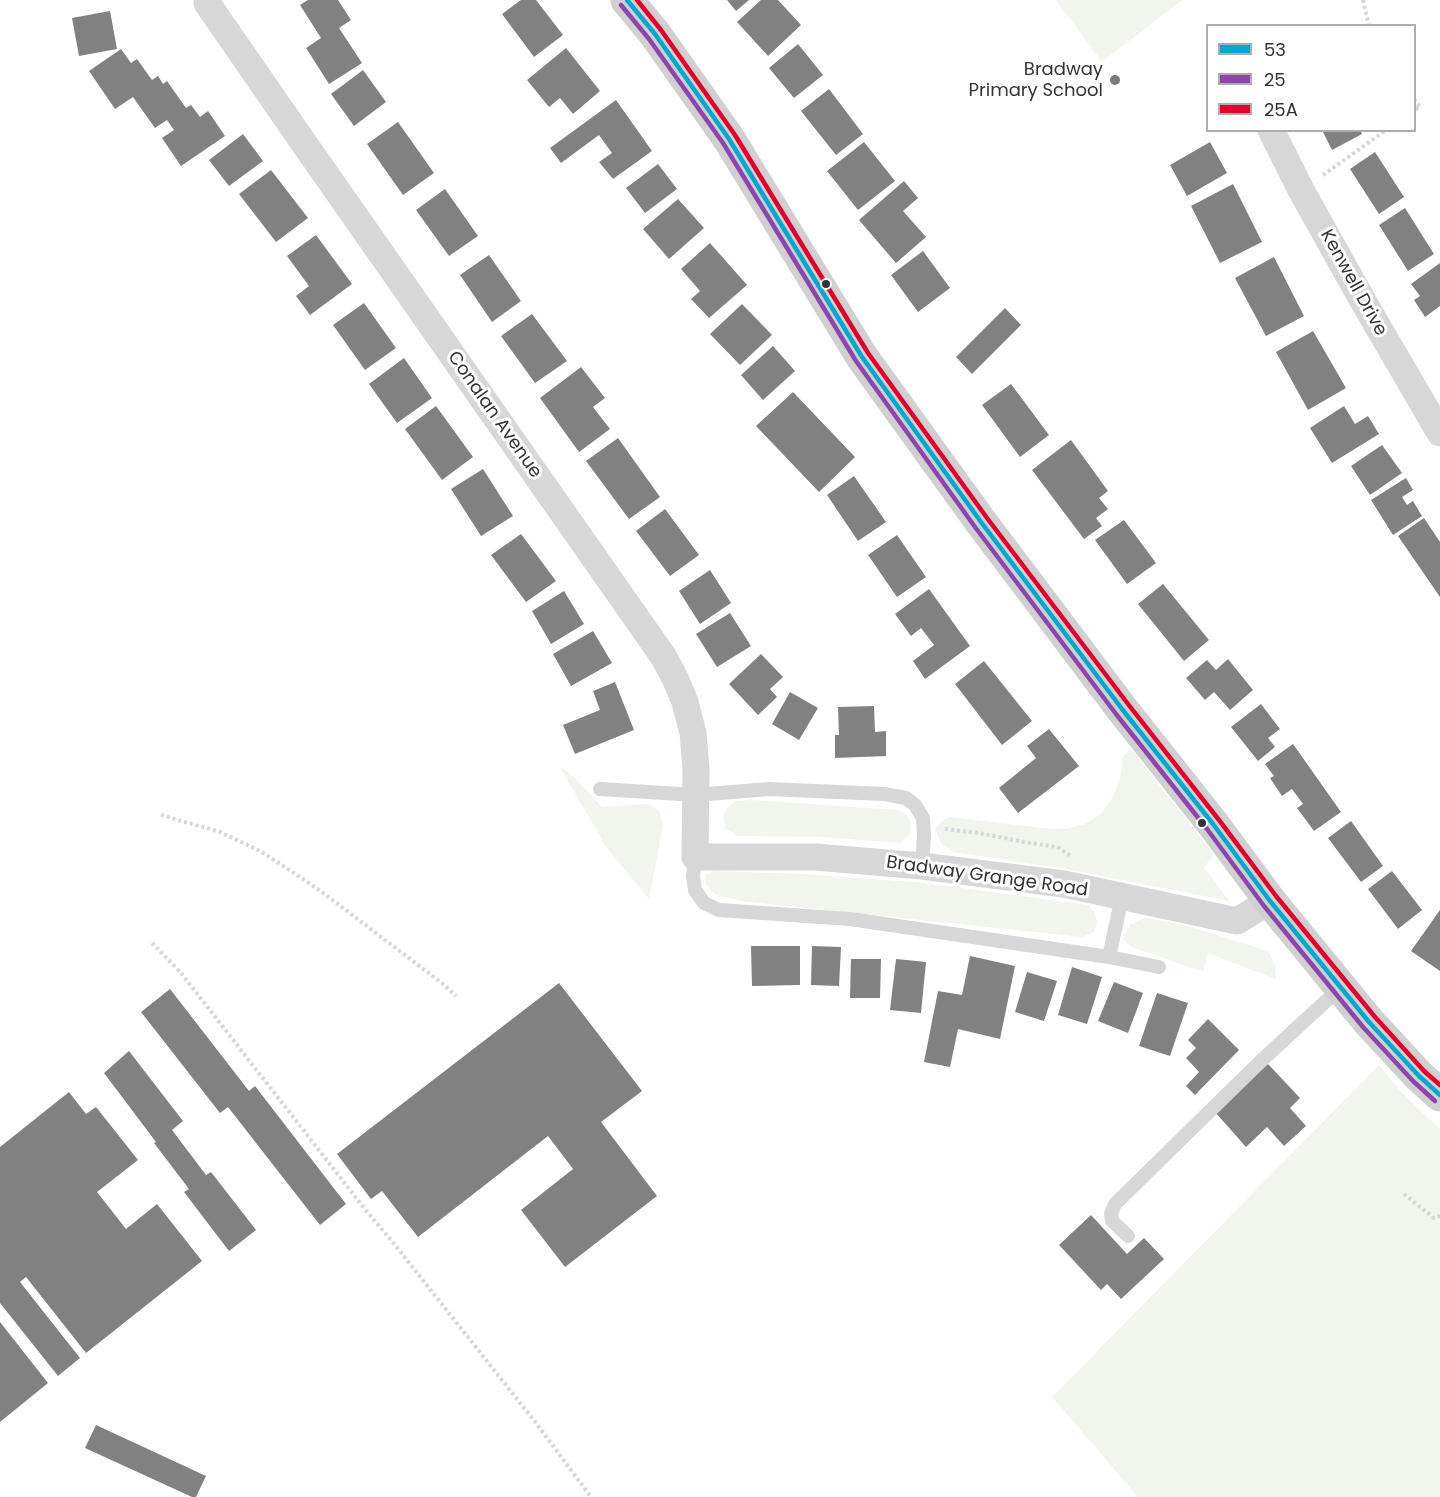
<!DOCTYPE html>
<html>
<head>
<meta charset="utf-8">
<style>
	body { margin:0 }
	#map { position:relative; width:1440px; height:1497px; overflow:hidden; background:#fff; font-family:Poppins,sans-serif }
	canvas { display:block }
	.legend { position:absolute; left:1206px; top:24px; width:210px; height:108px; box-sizing:border-box; background:#fff; border:2px solid #adadad; margin:0; padding:8px 10px; list-style:none; font-size:18px; color:#333 }
	.legend li { display:flex; align-items:center; gap:12px; height:30px }
	.legend b { width:30px; border:2px solid #adadad }
</style>
</head>
<body>
<div id="map">
<canvas width="1440" height="1497"></canvas>
<ul class="legend">
<li><b style="height:8px;background:#00a9ce"></b>53</li>
<li><b style="height:8px;background:#8e44ad"></b>25</li>
<li><b style="height:8px;background:#e4002b"></b>25A</li>
</ul>
</div>
<script>
const ctx = document.querySelector('canvas').getContext('2d');
ctx.lineJoin = 'round';
function paint(path, color) { ctx.fillStyle = color; ctx.fill(path, 'evenodd'); }
const shape = rows => new Path2D(rows.map(r => 'M' + r).join(''));
function stroke(path, color, width, dash) { ctx.strokeStyle = color; ctx.lineWidth = width; ctx.lineCap = dash ? 'butt' : 'round'; ctx.setLineDash(dash || []); ctx.stroke(path); }
function label(font, color, halo, rows, align = 'center') {
  ctx.font = font + ' Poppins,sans-serif'; ctx.lineWidth = 6; ctx.setLineDash([]); ctx.textBaseline = 'middle'; ctx.strokeStyle = halo; ctx.fillStyle = color; for (const [text, x, y, turn = 0] of rows) {
    ctx.save(); ctx.translate(x, y); ctx.rotate((+turn || 0) * Math.PI / 180); ctx.textAlign = isNaN(turn) ? turn : align; if (halo) ctx.strokeText(text, 0, 0); ctx.fillText(text, 0, 0); ctx.restore();
  }
}
paint(shape([
	[1056,0,1182,0,1102,62],
	[1131,749,1214,855,1204,867,1229,901,1067,869,953,852,941,843,935,829,942,821,950,817,1042,828,1066,829,1085,824,1101,814,1112,798,1120,780,1123,756],
	[560,767,574,777,602,807,648,804,659,811,663,825,649,899,606,847],
	[752,800,898,810,906,814,911,822,910,834,900,843,822,837,738,836,726,829,723,817,726,809,735,801],
	[713,871,805,874,925,883,1088,905,1095,913,1097,923,1094,932,1082,937,741,901,716,895,705,884,706,875],
	[1145,918,1181,924,1268,951,1275,966,1276,979,1208,953,1203,972,1132,947,1123,939,1130,925],
	[1379,1065,1403,1094,1428,1118,1440,1128,1440,1497,1138,1497,1052,1397]
]), '#f1f5ed');
paint(shape([
	[308,0,338,0,351,20,339,28,362,63,329,84,306,48,321,38,300,5],
	[521,0,536,0,563,35,534,57,502,14],
	[727,0,749,0,736,11],
	[761,0,778,0,801,25,768,56,737,22],
	[110,11,117,49,79,56,72,18],
	[798,44,823,75,794,98,769,68],
	[566,48,600,91,573,114,560,98,549,107,527,80],
	[121,49,131,63,137,59,152,80,158,76,163,84,167,81,186,108,191,105,200,117,208,111,225,136,181,166,162,138,174,130,167,120,155,128,133,97,115,109,89,71],
	[363,70,386,102,354,126,331,94],
	[829,89,863,134,836,155,801,111],
	[616,100,652,151,613,179,599,162,612,153,599,135,561,163,550,148],
	[398,122,434,173,403,195,367,144],
	[1322,130,1360,130,1362,134,1332,150],
	[243,134,263,161,229,186,209,160],
	[864,142,895,181,858,210,827,171],
	[1210,142,1227,173,1187,196,1170,165],
	[1375,152,1404,197,1379,214,1350,169],
	[658,164,677,189,645,213,626,188],
	[271,170,308,218,276,242,239,194],
	[904,181,918,198,903,211,926,237,896,263,859,220],
	[1233,184,1262,242,1220,263,1191,206],
	[445,189,478,236,449,256,416,210],
	[678,199,704,228,669,259,643,229],
	[1405,208,1434,254,1408,271,1379,225],
	[316,235,352,284,310,315,296,296,309,286,287,256],
	[710,243,747,285,709,318,691,299,700,291,681,269],
	[923,251,950,288,918,312,891,275],
	[489,255,521,301,492,322,460,275],
	[1274,257,1304,316,1266,336,1235,278],
	[1440,263,1440,306,1425,317,1414,300,1420,296,1411,284],
	[364,303,396,348,365,370,333,325],
	[742,304,772,335,740,365,710,334],
	[1005,308,1021,325,972,374,956,357],
	[532,314,567,361,535,383,501,336],
	[1313,331,1346,388,1308,410,1276,352],
	[773,346,795,371,763,400,741,375],
	[404,358,432,398,397,423,369,384],
	[581,367,605,398,593,407,610,429,579,452,540,398],
	[1011,384,1049,435,1020,457,982,405],
	[793,392,855,457,819,492,756,426],
	[436,406,473,457,442,480,405,429],
	[1344,406,1355,424,1368,416,1379,434,1332,463,1310,428],
	[618,438,660,497,629,519,586,461],
	[1071,440,1108,491,1099,498,1108,509,1096,518,1102,526,1084,539,1032,470],
	[1382,445,1402,473,1370,495,1351,466],
	[483,469,513,516,481,536,451,489],
	[854,476,886,522,858,541,827,495],
	[1406,478,1413,490,1402,497,1407,505,1413,501,1422,516,1393,535,1371,500],
	[665,509,699,555,670,576,636,531],
	[1424,518,1440,542,1440,597,1398,536],
	[1124,520,1156,563,1127,584,1095,540],
	[521,534,556,581,526,602,491,555],
	[897,535,926,577,897,597,868,555],
	[710,570,731,603,700,624,679,591],
	[1163,584,1209,640,1184,661,1138,604],
	[929,589,970,646,925,679,913,661,934,645,921,628,911,636,895,614],
	[564,591,584,624,551,644,532,611],
	[730,613,751,646,717,667,696,634],
	[593,631,612,663,571,686,553,654],
	[761,654,783,677,770,689,777,697,758,715,729,684],
	[1228,659,1253,690,1230,710,1214,692,1205,700,1186,678,1207,660,1216,670],
	[984,661,1032,721,1002,745,955,684],
	[615,682,634,730,575,754,563,725,600,710,593,691],
	[790,692,818,708,799,740,772,724],
	[1261,704,1280,729,1268,738,1275,747,1258,761,1231,727],
	[874,706,875,732,886,731,886,756,835,758,835,735,839,735,838,707],
	[1049,729,1079,766,1018,813,999,788,1036,758,1027,746],
	[1293,744,1341,812,1314,831,1297,808,1303,804,1292,789,1282,796,1270,778,1274,776,1265,764],
	[1351,821,1383,866,1361,882,1328,838],
	[1392,871,1422,910,1398,929,1368,889],
	[1440,910,1440,971,1411,951],
	[751,946,800,946,800,985,752,986],
	[812,946,841,947,839,986,811,985],
	[970,956,1015,966,1000,1039,958,1029,950,1067,924,1062,938,991,962,995],
	[851,959,881,959,880,998,850,998],
	[896,959,926,962,921,1013,890,1010],
	[1072,967,1102,977,1087,1024,1058,1015],
	[1027,972,1057,981,1044,1021,1015,1012],
	[1114,982,1143,993,1128,1033,1098,1021],
	[559,983,642,1091,601,1122,657,1196,565,1267,521,1210,573,1169,548,1136,418,1237,382,1191,371,1199,337,1154],
	[170,989,249,1091,255,1086,346,1204,320,1225,228,1107,220,1113,141,1012],
	[1157,993,1188,1003,1170,1056,1139,1046],
	[1208,1019,1239,1050,1195,1095,1186,1086,1199,1072,1186,1058,1196,1048,1188,1040],
	[129,1051,183,1121,172,1130,206,1175,211,1172,256,1230,229,1251,184,1192,189,1189,154,1143,156,1142,104,1073],
	[1268,1064,1300,1098,1290,1108,1306,1126,1284,1146,1267,1127,1246,1147,1215,1112],
	[69,1092,86,1114,96,1107,138,1160,97,1192,126,1229,157,1204,202,1261,86,1353,26,1277,20,1282,80,1358,58,1376,0,1303,0,1147],
	[1091,1215,1127,1254,1144,1238,1164,1259,1121,1299,1107,1284,1101,1290,1059,1245],
	[0,1322,48,1383,0,1422],
	[96,1425,206,1476,196,1497,192,1497,85,1448]
]), '#818181');
stroke(shape([
	[1363,0,1369,26],
	[1414,99,1420,107,1414,110],
	[1323,175,1386,130],
	[161,815,220,832,260,851,294,873,322,892,443,984,456,996],
	[945,829,979,833,1024,842,1057,847,1071,856],
	[152,943,181,973,364,1208,391,1240,536,1423,591,1497],
	[1404,1194,1434,1218,1440,1216]
]), '#d6d6d6', 4, [3, 3]);
stroke(shape([
	[600,789,696,795,769,789,884,794,906,798,915,805,923,818,924,836,922,866],
	[695,857,693,876,695,890,704,903,719,910,850,919,1109,957,1159,967],
	[1109,957,1122,897],
	[1128,1236,1112,1221,1111,1214,1115,1204,1263,1059,1325,1002,1342,988]
]), '#d7d7d7', 14);
stroke(shape([
	[207,3,301,139,663,656,675,678,685,702,693,733,696,769,695,857,815,857,922,866,1064,884,1237,921,1270,901],
	[1271,130,1301,190,1363,301,1440,433]
]), '#d7d7d7', 27);
stroke(shape([
	[627,0,655,34,729,139,862,357,981,522,1122,709,1213,824,1270,901,1369,1022,1419,1076,1440,1095]
]), '#d0d0d0', 33);
stroke(shape([
	[627,0,655,34,729,139,862,357,981,522,1122,709,1213,824,1270,901,1369,1022,1419,1076,1440,1095]
]), '#00a9ce', 4.5);
stroke(shape([
	[621,5,649,39,723,143,856,361,975,527,1116,714,1207,829,1264,906,1363,1027,1413,1081,1435,1101]
]), '#8e44ad', 4.5);
stroke(shape([
	[637,0,661,30,735,135,868,353,987,518,1128,704,1219,820,1276,896,1375,1017,1424,1071,1440,1085]
]), '#e4002b', 4.5);
for (const [x, y, r, color] of [
	[1115,80,6,"#7a7a7a"],
	[826,284,5,"#333"],
	[1202,823,5,"#333"]
]) { const dot = new Path2D(); dot.arc(x, y, r, 0, 2 * Math.PI); ctx.fillStyle = color; ctx.fill(dot); stroke(dot, '#fff', 2); }
label('18px', '#333', '#fff', [
	["Bradway",1103,70],
	["Primary School",1103,91]
], 'right');
label('18px', '#333', '#fff', [
	["Kenwell Drive",1353,283,61],
	["Conalan Avenue",494,415,55],
	["Bradway Grange Road",987,877,8]
]);
</script>
</body>
</html>
